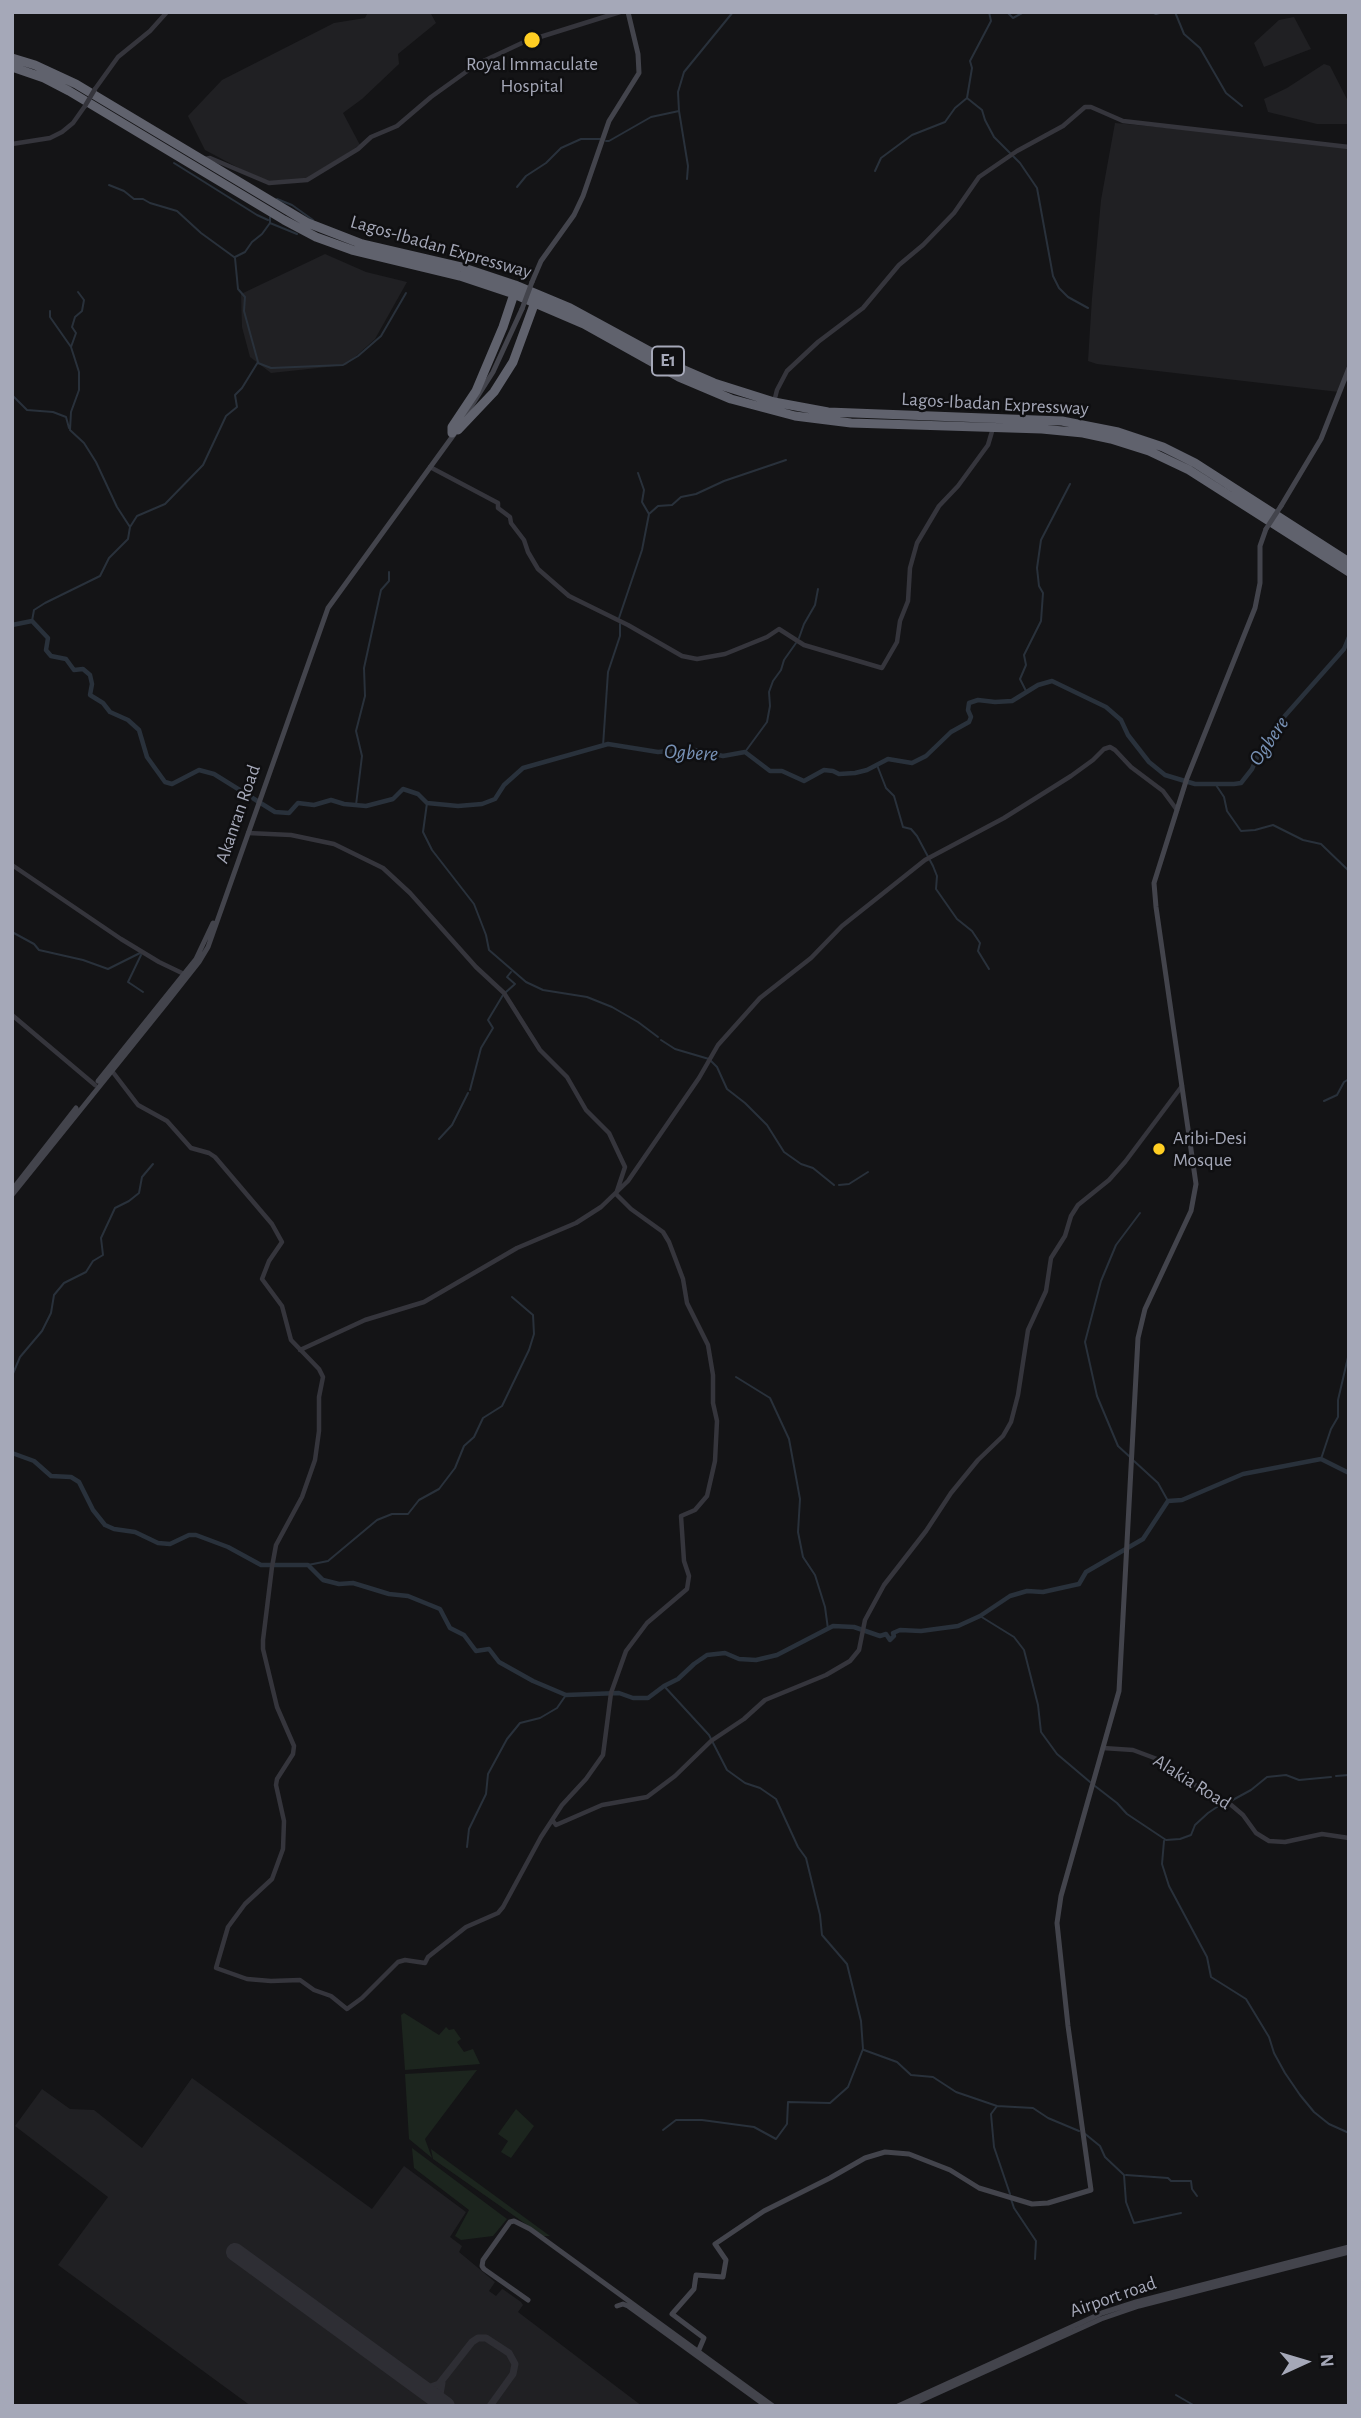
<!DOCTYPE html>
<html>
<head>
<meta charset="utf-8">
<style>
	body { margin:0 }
	#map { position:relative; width:1361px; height:2418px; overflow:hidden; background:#141416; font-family:"Alegreya Sans",sans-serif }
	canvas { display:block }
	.frame { position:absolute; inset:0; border:14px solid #a5a8b8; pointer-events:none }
	.north { position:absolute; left:1270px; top:2327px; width:70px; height:70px; -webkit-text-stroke:5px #0f0f11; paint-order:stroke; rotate:86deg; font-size:19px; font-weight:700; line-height:28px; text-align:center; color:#a5a8b8 }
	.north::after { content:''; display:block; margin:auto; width:24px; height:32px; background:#a5a8b8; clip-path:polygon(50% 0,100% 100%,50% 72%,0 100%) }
</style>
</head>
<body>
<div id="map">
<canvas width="1361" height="2418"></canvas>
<div class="frame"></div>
<div class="north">N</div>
</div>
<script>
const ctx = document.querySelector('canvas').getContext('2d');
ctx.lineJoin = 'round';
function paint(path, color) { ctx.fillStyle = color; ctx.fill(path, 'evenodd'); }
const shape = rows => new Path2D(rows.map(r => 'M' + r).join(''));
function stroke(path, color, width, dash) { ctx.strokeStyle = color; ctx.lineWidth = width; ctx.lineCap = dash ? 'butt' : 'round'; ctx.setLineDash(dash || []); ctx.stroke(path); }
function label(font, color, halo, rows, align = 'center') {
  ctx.font = font + ' "Alegreya Sans",sans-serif'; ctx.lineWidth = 5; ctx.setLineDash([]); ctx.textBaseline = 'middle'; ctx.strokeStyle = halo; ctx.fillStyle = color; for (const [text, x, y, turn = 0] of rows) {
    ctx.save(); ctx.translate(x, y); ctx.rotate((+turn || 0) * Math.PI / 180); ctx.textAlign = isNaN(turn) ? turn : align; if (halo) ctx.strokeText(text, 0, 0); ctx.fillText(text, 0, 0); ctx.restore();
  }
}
paint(shape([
	[368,12,430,12,436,23,398,54,399,64,362,99,343,113,360,145,303,181,265,182,205,150,188,116,222,80,334,23,365,18],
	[1294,17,1311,49,1264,67,1254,43,1279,20],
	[1324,64,1330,66,1349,103,1349,124,1317,124,1268,112,1264,99,1287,88],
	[1115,123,1349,145,1349,368,1339,392,1097,364,1088,361,1092,298,1101,200],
	[325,254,366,272,407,282,375,339,346,365,271,373,250,357,242,327,241,294],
	[192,2078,372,2209,404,2166,466,2212,450,2237,462,2246,459,2252,495,2282,489,2291,496,2296,502,2289,504,2290,521,2302,523,2305,518,2312,642,2406,251,2406,95,2292,58,2265,108,2197,15,2126,42,2089,70,2109,94,2110,142,2148]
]), '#202023');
paint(shape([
	[404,2013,439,2035,446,2027,449,2030,454,2029,461,2039,457,2042,464,2052,473,2049,480,2064,405,2070,401,2015],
	[477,2070,425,2139,432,2158,409,2139,405,2074],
	[516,2109,534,2126,511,2158,501,2152,508,2141,498,2134],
	[412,2148,507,2219,493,2236,461,2240,455,2236,469,2210,414,2168],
	[431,2149,550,2236,543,2236,433,2159]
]), '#1c251e');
stroke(shape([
	[989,12,991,21,970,61,972,68,967,98,982,110,985,120,994,137,1020,163,1037,188,1053,276,1059,288,1068,297,1088,308],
	[1007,12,1013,18,1024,12],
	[1124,12,1131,12],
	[1152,12,1156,14,1163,12],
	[1175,12,1184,34,1200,48,1226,93,1242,106],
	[679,111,688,166,687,179],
	[606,141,609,141,651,117,679,111,678,92,684,72,733,12],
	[174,163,257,215,268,220],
	[875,171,881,158,912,135,945,122,955,108,967,98],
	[109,185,124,191,134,199,143,199,150,203,177,211,201,233,234,257],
	[517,187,526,176,546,163,561,148,581,139,600,139],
	[277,199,292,205,313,220],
	[270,223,297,234],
	[235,257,245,252,252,242,262,234,270,223,270,217],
	[50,311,50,317,71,347,79,372,79,390,71,412,70,430,84,443,96,462,117,507,130,527],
	[71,347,76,333,72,327,75,317,82,311,84,300,78,292],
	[258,363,271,368,343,365,358,356,381,336,406,293],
	[12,395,27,410,53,412,66,417,69,428],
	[638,473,644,490,642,502,649,514],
	[619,618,642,550,649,514,658,506,672,505,681,497,696,494,724,481,786,460],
	[32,621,34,610,45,603,100,576,109,558,128,539,130,527,137,516,165,504,203,465,226,416,237,407,235,395,242,388,258,362,244,311,245,297,238,289,235,258],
	[799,638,804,624,815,605,818,589],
	[1026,691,1020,679,1026,665,1024,655,1041,621,1043,593,1039,586,1037,568,1041,540,1070,484],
	[603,746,608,672,620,636,620,624],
	[745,752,767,722,770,706,769,692,773,681,781,670,784,660,796,643],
	[877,765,886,788,894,796,903,827,911,829,917,836,933,866,937,876,936,889,957,919,972,931,980,943,978,951,989,969],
	[1216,785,1224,797,1227,811,1241,831,1255,830,1273,825,1303,840,1321,844,1349,871],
	[427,803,423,832,432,850,474,904,486,935,489,950,526,982,543,990,587,997,612,1007,638,1022,658,1037],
	[356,805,362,756,356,731,365,696,364,668,381,590,389,581,389,572],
	[12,932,34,944,39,950,83,960,108,969,140,953],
	[141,955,128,982,143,992],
	[506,992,515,984,507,977,511,972],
	[661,1040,675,1049,709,1059,717,1067,727,1089,745,1103,767,1125,784,1152,801,1164,813,1168,834,1185],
	[470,1090,481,1048,493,1028,488,1020,503,995],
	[1324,1101,1337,1095,1344,1082,1349,1079],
	[439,1139,452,1125,468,1093],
	[839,1185,849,1184,868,1172],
	[12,1376,20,1357,42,1331,51,1313,54,1295,64,1283,86,1272,93,1261,103,1255,101,1238,115,1208,129,1201,139,1193,142,1177,153,1164],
	[736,1377,770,1398,789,1439,800,1499,798,1532,803,1557,815,1575,825,1607,828,1629],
	[1130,1457,1118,1446,1097,1396,1085,1342,1101,1281,1116,1245,1140,1213],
	[1321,1459,1331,1429,1338,1417,1338,1400,1349,1353],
	[1134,1461,1158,1483,1168,1501],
	[308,1565,328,1561,377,1520,392,1514,408,1514,419,1500,439,1489,455,1468,464,1446,474,1437,483,1418,502,1406,529,1350,534,1334,533,1315,512,1297],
	[980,1616,1014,1637,1024,1650,1038,1705,1041,1732,1057,1754,1090,1782],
	[1336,1776,1349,1775],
	[1095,1786,1117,1803,1127,1814,1166,1840,1180,1839,1191,1835,1195,1825,1208,1813,1223,1803],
	[1229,1802,1251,1790,1267,1777,1286,1775,1299,1780,1331,1777],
	[1164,1841,1162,1864,1169,1886,1207,1957,1211,1977,1246,1999,1269,2037,1274,2053,1285,2073,1300,2095,1314,2112,1329,2124,1349,2133],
	[467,1847,469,1829,486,1794,488,1774,507,1739,520,1723,540,1718,557,1708,566,1695],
	[864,2050,897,2062,911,2075,933,2077,956,2092,997,2106,991,2114,994,2147,1010,2194],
	[997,2106,1033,2108,1048,2118,1079,2131],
	[663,2130,676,2120,702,2120,754,2127,776,2139,787,2124,788,2102,830,2103,848,2087,863,2049,861,2021,847,1964,822,1935,820,1915,806,1858,798,1847,776,1799,760,1788,745,1783,727,1770,709,1735,664,1686],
	[1084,2133,1100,2146,1105,2157,1124,2175,1126,2202,1134,2223,1181,2213],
	[1126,2175,1168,2178,1171,2181,1191,2181,1192,2189,1197,2196],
	[1011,2199,1014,2208,1036,2241,1035,2259],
	[1176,2395,1195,2406]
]), '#29313b', 2);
stroke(shape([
	[12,625,32,621,48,638,46,650,51,656,66,659,74,670,83,669,90,675,92,684,90,695,103,703,110,712,128,720,139,730,147,757,165,782,172,784,199,770,214,774,275,812,289,813,298,803,314,805,331,800,344,804,366,806,393,799,403,789,418,794,427,803,458,806,482,804,495,799,504,785,523,768,608,744,658,752,690,749,723,756,745,752,770,771,782,771,804,781,824,770,833,771,839,774,855,773,867,770,888,759,912,763,926,756,951,732,969,722,971,717,968,710,969,703,978,700,995,702,1012,701,1038,685,1052,681,1106,707,1121,720,1128,735,1149,762,1165,775,1195,784,1234,784,1241,783,1252,769,1258,755,1268,746,1277,733,1283,718,1344,649,1349,637],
	[12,1453,34,1461,51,1476,71,1477,79,1482,93,1510,105,1525,114,1529,135,1532,158,1543,170,1544,189,1535,196,1535,228,1547,261,1565,308,1565,323,1580,339,1584,353,1583,389,1594,408,1596,440,1609,450,1628,464,1635,476,1651,489,1649,499,1662,533,1681,566,1695,619,1693,633,1698,648,1698,664,1686,678,1679,694,1664,707,1655,725,1653,739,1659,756,1660,777,1655,833,1626,854,1627,880,1636,886,1634,890,1640,894,1636,893,1633,900,1630,921,1631,958,1626,980,1616,1010,1596,1027,1591,1043,1592,1079,1584,1086,1572,1143,1539,1168,1501,1182,1500,1243,1474,1321,1459,1349,1473]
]), '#29313b', 4.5);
stroke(shape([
	[442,2383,440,2394,446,2406],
	[419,2386,431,2387,439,2384,472,2342,478,2338,486,2338,509,2353,515,2364,513,2374,490,2406]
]), '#2e2e34', 7);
stroke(shape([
	[235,2252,446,2406]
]), '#2e2e34', 18);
stroke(shape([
	[95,89,118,57,150,31,167,12],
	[12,144,50,138,62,132,73,123,85,106],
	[205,159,210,158,269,183,307,180,358,149,371,137,397,126,431,97,477,64,524,42,620,12],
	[774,402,777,390,787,371,818,342,863,308,899,265,923,245,954,213,979,177,1017,151,1063,126,1085,107,1091,107,1123,121,1349,147],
	[430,467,498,503,498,508,510,517,511,523,524,540,528,552,538,569,569,596,628,625,682,656,697,659,725,654,767,637,779,629,804,645,882,668,897,642,900,621,908,601,910,568,917,543,939,506,958,486,988,445,993,428],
	[12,865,121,939,159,962,184,974],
	[12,1015,95,1085],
	[112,1071,138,1105,167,1121,191,1148,209,1153,215,1157,272,1224,282,1242,269,1261,262,1279,282,1306,291,1340,319,1369,323,1377,319,1397,319,1431,315,1460,302,1497,276,1545,272,1567,263,1640,263,1649,277,1707,294,1746,293,1754,277,1779,276,1785,284,1821,283,1849,272,1879,245,1904,228,1927,216,1968,247,1979,271,1981,300,1980,314,1990,331,1996,347,2009,362,1998,398,1962,405,1960,425,1963,428,1957,466,1927,498,1913,503,1907,541,1837,562,1805,586,1779,603,1755,611,1693,626,1651,647,1623,687,1589,689,1576,684,1561,681,1516,695,1510,707,1496,715,1461,717,1421,713,1403,713,1375,708,1345,687,1303,683,1279,669,1242,663,1232,631,1209,616,1194,625,1167,609,1133,586,1110,567,1077,540,1050,504,993,476,967,410,893,383,868,334,844,291,835,248,833],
	[300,1350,365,1320,424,1302,517,1248,576,1223,601,1207,628,1181,699,1078,718,1045,760,998,811,958,842,926,925,860,1004,818,1071,776,1093,760,1104,749,1110,747,1115,750,1131,767,1163,791,1177,810],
	[1103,1748,1133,1750,1157,1759,1193,1784,1230,1804,1243,1815,1256,1833,1269,1841,1285,1842,1322,1834,1349,1838],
	[553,1821,556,1825,602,1805,647,1797,675,1776,711,1741,744,1719,765,1700,826,1675,850,1661,859,1650,865,1620,884,1585,926,1531,951,1493,978,1460,1003,1436,1011,1422,1018,1395,1028,1330,1046,1291,1051,1258,1065,1236,1071,1216,1078,1205,1109,1180,1125,1162,1182,1086]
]), '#35353c', 4.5);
stroke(shape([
	[532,282,541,261,574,215,583,196,609,121,639,73,638,54,628,12],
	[462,421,493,372,522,309],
	[1281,506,1321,439,1349,368],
	[98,1081,196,959,213,923],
	[12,1190,76,1108],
	[12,1195,169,1000,199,962,208,947,328,608,455,433],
	[528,2300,484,2269,482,2266,483,2260,510,2222,514,2221,530,2229,773,2406],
	[617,2306,623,2304,628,2306,766,2406],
	[698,2352,704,2338,672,2314,694,2289,696,2275,723,2277,726,2260,715,2244,764,2211,830,2178,865,2158,885,2152,909,2154,950,2170,979,2188,1032,2204,1048,2203,1091,2190,1068,2026,1057,1923,1061,1896,1119,1691,1138,1338,1145,1309,1191,1211,1196,1184,1156,907,1154,883,1187,778,1255,608,1260,583,1260,546,1266,529],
	[898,2406,1102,2313,1136,2302,1349,2247],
	[909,2406,1101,2319,1139,2306,1349,2252]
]), '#43444c', 5);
stroke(shape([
	[12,58,35,65,76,84,308,223,362,244,461,267,515,285,570,308,684,370,714,383,774,402,828,412,1062,421,1118,432,1163,447,1195,463,1349,562],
	[12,67,44,78,69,91,284,220,316,237,352,250,460,276,514,294,584,324,679,377,731,399,795,416,851,423,1042,429,1083,433,1111,439,1149,451,1189,470,1349,572],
	[458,430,494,392,513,362,535,302],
	[452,433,452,427,476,391,503,327,514,294]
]), '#60626d', 9);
stroke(shape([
	[85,106,95,89]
]), '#35353c', 4.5);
stroke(shape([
	[522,309,532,282],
	[1266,529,1281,506]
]), '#43444c', 5);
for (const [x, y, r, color] of [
	[532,40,9,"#ffce23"],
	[1159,1149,7,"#ffce23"]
]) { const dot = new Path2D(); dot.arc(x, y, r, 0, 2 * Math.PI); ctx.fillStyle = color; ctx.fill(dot); stroke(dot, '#0f0f11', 2.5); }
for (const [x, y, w] of [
	[668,361,32]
]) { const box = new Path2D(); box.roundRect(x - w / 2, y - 14.5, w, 29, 5); ctx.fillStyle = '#0f0f11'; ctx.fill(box); stroke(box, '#a5a8b8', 2); }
label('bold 18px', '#a5a8b8', null, [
	["E1",668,361]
]);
label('19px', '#a5a8b8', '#0f0f11', [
	["Royal Immaculate",532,64],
	["Hospital",532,86],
	["Aribi-Desi",1173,1138,"left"],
	["Mosque",1173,1160,"left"]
]);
label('19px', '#a5a8b8', '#0f0f11', [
	["Lagos-Ibadan Expressway",441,247,16],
	["Lagos-Ibadan Expressway",995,404,3],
	["Akanran Road",238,814,-71],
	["Alakia Road",1192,1782,32],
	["Airport road",1113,2297,-19]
]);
label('italic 21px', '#7892b6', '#0f0f11', [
	["Ogbere",1269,741,-56],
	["Ogbere",691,753,3]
]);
</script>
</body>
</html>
